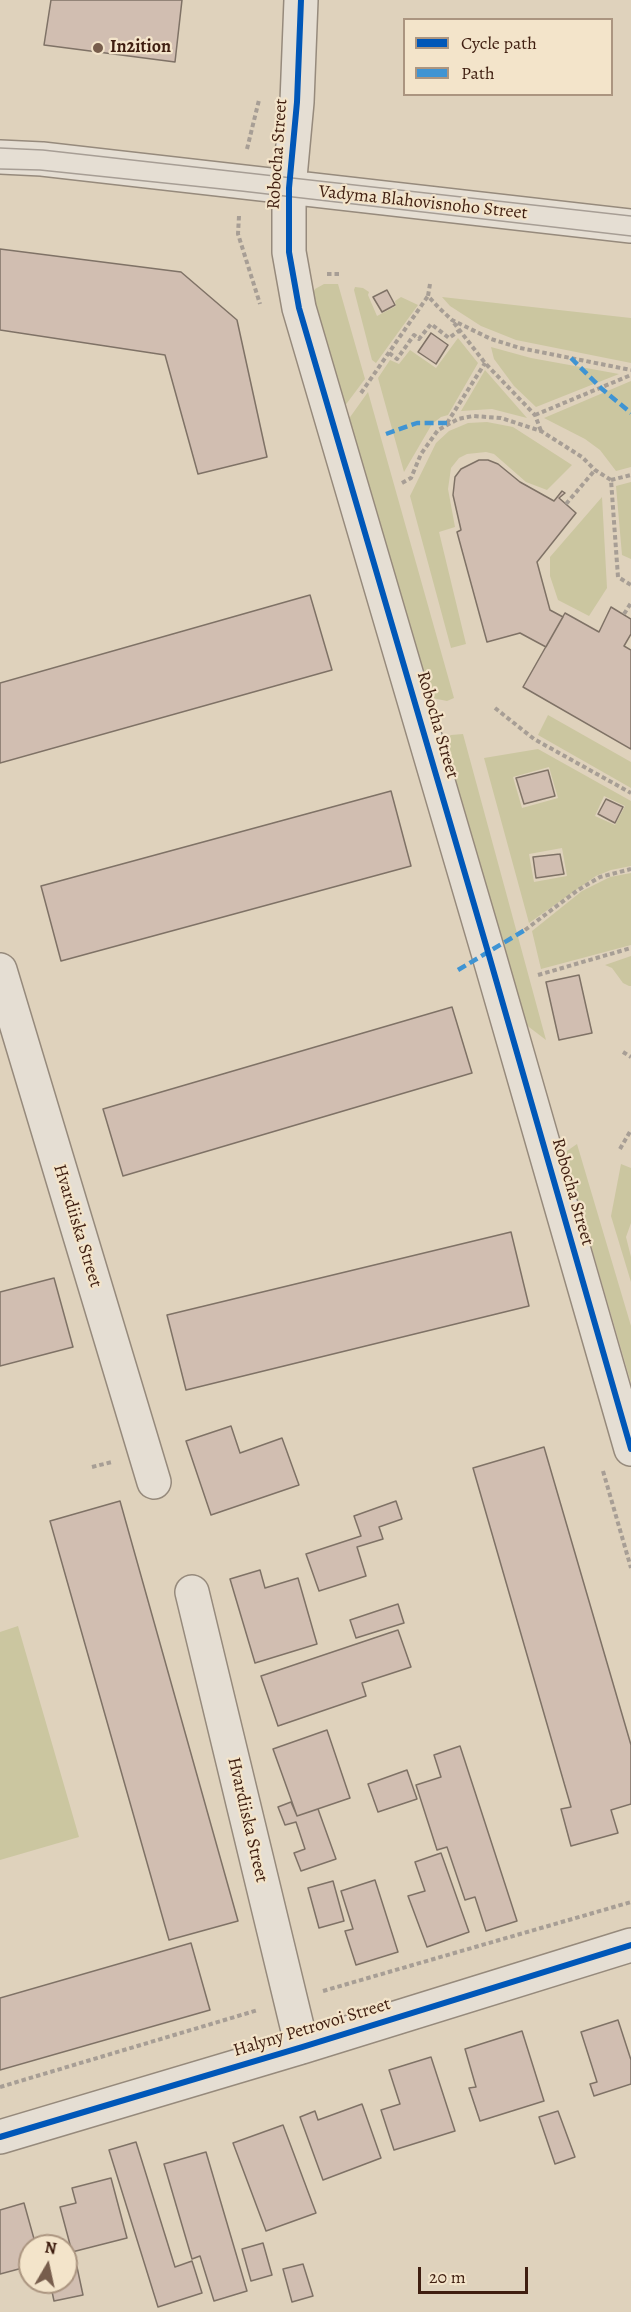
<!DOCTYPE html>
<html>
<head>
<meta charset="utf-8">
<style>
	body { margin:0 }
	#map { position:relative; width:631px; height:2312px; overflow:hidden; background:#dfd2bc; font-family:Alegreya,serif }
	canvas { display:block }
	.legend { position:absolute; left:403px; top:18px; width:210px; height:78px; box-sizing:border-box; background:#f3e4ca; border:2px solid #ab9580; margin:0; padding:8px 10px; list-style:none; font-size:18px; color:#3f1e10 }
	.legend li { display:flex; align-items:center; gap:12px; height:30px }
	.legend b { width:30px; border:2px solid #ab9580 }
	.north { position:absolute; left:18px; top:2234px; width:60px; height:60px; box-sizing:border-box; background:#f3e4ca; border:2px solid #ab9580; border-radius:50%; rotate:9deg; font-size:16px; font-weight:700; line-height:24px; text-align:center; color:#3f1e10 }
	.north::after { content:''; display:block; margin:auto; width:21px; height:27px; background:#775d4c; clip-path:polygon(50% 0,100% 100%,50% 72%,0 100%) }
	.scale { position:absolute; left:418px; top:2267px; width:110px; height:27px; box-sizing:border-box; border:3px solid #3f1e10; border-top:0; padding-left:8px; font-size:18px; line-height:21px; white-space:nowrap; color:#3f1e10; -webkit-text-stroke:4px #f3e4ca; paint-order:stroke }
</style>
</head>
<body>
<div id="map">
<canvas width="631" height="2312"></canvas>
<ul class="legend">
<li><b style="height:8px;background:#0057b8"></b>Cycle path</li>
<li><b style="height:8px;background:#3f94d3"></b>Path</li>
</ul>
<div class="north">N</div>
<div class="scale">20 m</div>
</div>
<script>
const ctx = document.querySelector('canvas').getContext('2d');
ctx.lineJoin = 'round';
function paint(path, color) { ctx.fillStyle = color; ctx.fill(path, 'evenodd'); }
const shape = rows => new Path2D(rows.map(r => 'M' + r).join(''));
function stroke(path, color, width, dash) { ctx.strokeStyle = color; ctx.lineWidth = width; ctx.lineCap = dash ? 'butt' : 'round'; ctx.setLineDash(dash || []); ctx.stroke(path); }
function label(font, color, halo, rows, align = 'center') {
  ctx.font = font + ' Alegreya,serif'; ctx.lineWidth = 4.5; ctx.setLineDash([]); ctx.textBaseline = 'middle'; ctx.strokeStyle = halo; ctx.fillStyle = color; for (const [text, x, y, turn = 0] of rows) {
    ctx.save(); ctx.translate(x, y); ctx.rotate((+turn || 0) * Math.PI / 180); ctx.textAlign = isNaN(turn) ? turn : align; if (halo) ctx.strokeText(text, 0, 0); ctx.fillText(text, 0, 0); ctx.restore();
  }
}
paint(shape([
	[324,284,338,284,365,379,344,407,311,296,315,289],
	[355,287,363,288,369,292,368,295,377,316,396,306,395,301,401,297,418,305,376,363,372,360,354,290],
	[442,297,631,318,631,363,516,340,481,326,450,306],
	[458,338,478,363,448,415,441,417,432,424,404,472,378,378,390,360,399,364,410,350,436,368],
	[491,347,531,358,619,374,536,407,514,386,494,359],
	[485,370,527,418,492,409,461,411],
	[631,381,631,467,616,471,600,450,585,439,544,418],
	[368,392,454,698,447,701,432,698,427,690,348,420],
	[487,422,513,427,572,465,547,490,526,482,494,454,486,452,467,454,459,458,451,468,448,489,455,527,439,532,466,644,451,648,410,496,436,443,449,431,468,423],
	[631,482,631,559,622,555,616,486],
	[602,497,607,588,589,616,558,600,550,576,550,557],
	[548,715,631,762,631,788,538,735],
	[463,734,546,1040,525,1024,442,747,446,738,451,735],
	[538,749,631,801,631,866,611,870,596,876,529,923,484,758],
	[549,767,558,798,522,808,513,777],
	[604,796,625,806,615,825,595,816],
	[562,848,567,876,534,882,529,854],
	[631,873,631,945,541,969,532,931,582,891,610,877],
	[631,956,631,986,629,986,623,983,612,968,605,965],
	[577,1144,631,1326,631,1383,564,1153],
	[621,1164,631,1168,631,1223,626,1237,631,1257,631,1282,611,1216],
	[18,1626,79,1837,0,1860,0,1632]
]), '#cbc6a0');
const building = shape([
	[51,0,182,0,175,62,44,45,51,0],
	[0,249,181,272,237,320,267,457,198,474,165,355,0,330,0,249],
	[387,290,395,305,382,312,373,297,387,290],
	[431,333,448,345,436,364,418,352,431,333],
	[479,460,488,460,498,464,520,482,554,501,562,491,565,493,559,498,576,513,537,562,550,610,563,617,546,647,520,633,487,642,457,532,461,530,453,495,455,477,461,469,479,460],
	[310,595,332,670,0,763,0,683,310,595],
	[611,607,631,619,631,634,624,646,631,650,631,749,523,687,565,613,599,632,611,607],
	[548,770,555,796,524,804,516,778,548,770],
	[391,791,411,866,61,961,41,886,391,791],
	[606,799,623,807,615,823,598,814,606,799],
	[560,854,564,874,536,878,533,857,560,854],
	[579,975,592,1033,559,1040,546,982,579,975],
	[452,1007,472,1073,123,1176,103,1109,452,1007],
	[511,1232,529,1306,186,1390,167,1315,511,1232],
	[54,1278,73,1347,0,1366,0,1292,54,1278],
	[231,1426,240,1453,282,1438,299,1485,211,1515,186,1441,231,1426],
	[544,1447,631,1745,631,1804,611,1810,618,1833,571,1846,561,1809,571,1807,473,1468,544,1447],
	[120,1501,238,1921,169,1940,50,1521,120,1501],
	[396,1501,402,1519,379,1527,383,1539,357,1547,366,1576,319,1591,306,1554,361,1536,354,1516,396,1501],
	[260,1570,265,1588,298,1578,317,1644,255,1663,230,1579,260,1570],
	[398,1604,404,1623,356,1638,350,1620,398,1604],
	[398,1630,411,1667,362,1683,366,1696,278,1726,261,1676,398,1630],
	[327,1730,350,1798,297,1816,273,1749,327,1730],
	[460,1746,517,1921,486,1931,475,1897,465,1900,447,1847,437,1850,416,1785,441,1777,434,1755,460,1746],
	[407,1770,417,1799,378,1812,368,1784,407,1770],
	[291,1802,297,1816,318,1809,336,1859,301,1871,294,1853,305,1849,296,1822,285,1825,278,1807,291,1802],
	[441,1853,469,1932,427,1947,408,1896,425,1891,415,1862,441,1853],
	[375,1880,398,1952,356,1965,345,1931,353,1929,341,1891,375,1880],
	[333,1881,344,1921,319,1928,308,1888,333,1881],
	[191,1943,210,2010,0,2070,0,1998,191,1943],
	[618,2020,631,2060,631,2084,594,2096,590,2084,597,2082,581,2032,618,2020],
	[522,2031,544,2101,480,2121,469,2088,476,2087,465,2049,522,2031],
	[431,2057,455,2131,394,2150,381,2110,400,2104,389,2070,431,2057],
	[362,2104,381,2158,323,2180,300,2117,315,2111,318,2120,362,2104],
	[558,2111,575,2157,555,2164,539,2117,558,2111],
	[283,2125,316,2213,266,2231,233,2143,283,2125],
	[136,2142,175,2267,192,2261,202,2293,158,2307,109,2150,136,2142],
	[206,2152,247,2291,214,2301,200,2256,192,2259,164,2164,206,2152],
	[111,2178,127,2238,72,2252,60,2207,76,2203,72,2188,111,2178],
	[24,2203,36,2246,30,2246,30,2266,0,2274,0,2210,24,2203],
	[263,2243,272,2275,251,2281,242,2249,263,2243],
	[303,2264,313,2296,292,2302,283,2269,303,2264],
	[77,2267,83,2295,54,2301,50,2282,66,2282,66,2269,77,2267]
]);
paint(building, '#d1beb1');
stroke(building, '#7f7266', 1.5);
const minor = shape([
	[301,0,297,102,289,188,289,252,299,308,488,952,631,1449],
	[0,157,42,159,631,226],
	[0,970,154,1482],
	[192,1592,302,2047],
	[0,2137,302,2047,631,1945]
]);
stroke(minor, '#968a7c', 36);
stroke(shape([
	[247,149,259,100],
	[239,216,238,234,260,304],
	[327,274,342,274],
	[430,284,428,296,439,308,452,320,491,339,520,348,631,370],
	[454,323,485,363,535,415,541,431],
	[389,353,397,359,414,335,419,339,431,324,449,338,460,330],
	[361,393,428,296],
	[535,415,631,375],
	[447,423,485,363],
	[611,480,631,475],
	[402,483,411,478,421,454,438,430,458,419,473,416,501,418,541,431,582,457,595,470,611,480,618,577,631,585],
	[566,504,595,470],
	[624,614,631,603],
	[495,708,534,739,631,793],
	[525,930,578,890,600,877,631,869],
	[538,975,631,948],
	[623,1052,631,1057],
	[620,1149,631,1130],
	[92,1467,112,1462],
	[603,1471,631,1568],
	[323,1991,631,1902],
	[0,2087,258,2010]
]), '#a79e95', 4, [4.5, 3]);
stroke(minor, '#e5ded3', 33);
stroke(shape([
	[0,148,43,150,631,216],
	[0,169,40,170,241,191,631,236]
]), '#a79e95', 1.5);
stroke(shape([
	[571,358,602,389,631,413],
	[386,434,417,423,447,423],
	[458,970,525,930]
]), '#3f94d3', 4.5, [9, 4.5]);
stroke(shape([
	[301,0,297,102,289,188,289,252,299,308,488,952,631,1449],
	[0,2137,302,2047,631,1945]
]), '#0057b8', 6);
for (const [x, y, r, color] of [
	[98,48,6,"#775d4c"]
]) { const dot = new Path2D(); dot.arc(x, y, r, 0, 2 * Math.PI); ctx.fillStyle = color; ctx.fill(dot); stroke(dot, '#f3e4ca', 2); }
label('bold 18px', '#3f1e10', '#f3e4ca', [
	["In2ition",110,48]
], 'left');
label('18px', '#3f1e10', '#f3e4ca', [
	["Robocha Street",278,154,-86],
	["Vadyma Blahovisnoho Street",423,203,6],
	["Robocha Street",437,725,74],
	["Robocha Street",572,1192,74],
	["Hvardiiska Street",77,1226,73],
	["Hvardiiska Street",247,1820,77],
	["Halyny Petrovoi Street",312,2028,-17]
]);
</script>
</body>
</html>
